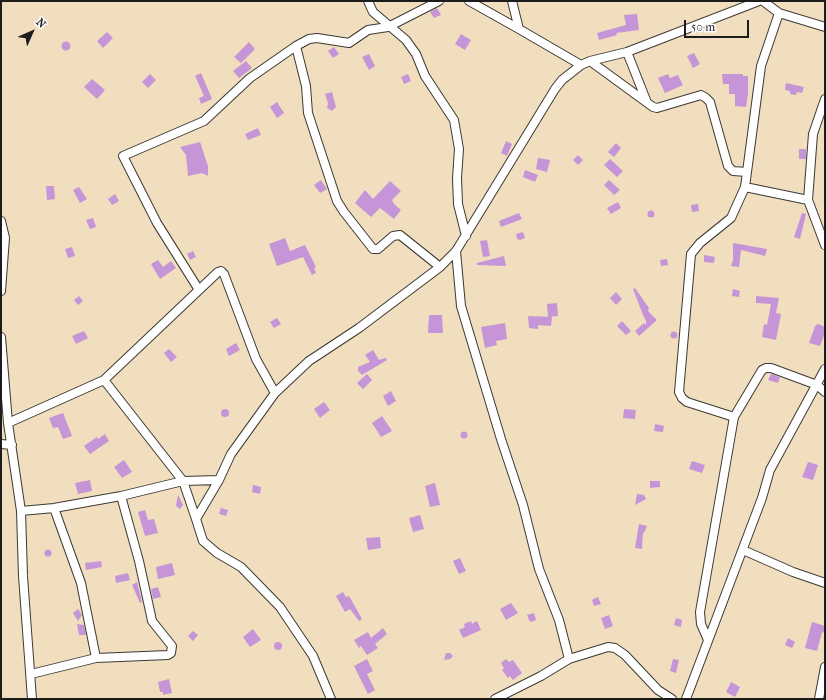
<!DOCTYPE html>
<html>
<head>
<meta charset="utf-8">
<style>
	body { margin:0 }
	#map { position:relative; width:826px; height:700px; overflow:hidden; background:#f0debe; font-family:"IM FELL French Canon",serif }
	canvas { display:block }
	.frame { position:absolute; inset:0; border:2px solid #1c1c1c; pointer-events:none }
	.north { position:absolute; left:12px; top:12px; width:40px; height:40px; -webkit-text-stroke:3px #fff; paint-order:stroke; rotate:45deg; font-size:11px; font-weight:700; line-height:16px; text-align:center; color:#1c1c1c }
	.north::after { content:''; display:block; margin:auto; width:14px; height:18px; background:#1c1c1c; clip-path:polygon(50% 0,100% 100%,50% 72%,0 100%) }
	.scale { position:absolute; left:684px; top:20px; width:65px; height:18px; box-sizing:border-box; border:2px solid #1c1c1c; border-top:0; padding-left:5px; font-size:12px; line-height:14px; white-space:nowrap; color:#1c1c1c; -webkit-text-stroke:3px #fff; paint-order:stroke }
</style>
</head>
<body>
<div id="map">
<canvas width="826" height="700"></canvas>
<div class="frame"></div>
<div class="north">N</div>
<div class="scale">50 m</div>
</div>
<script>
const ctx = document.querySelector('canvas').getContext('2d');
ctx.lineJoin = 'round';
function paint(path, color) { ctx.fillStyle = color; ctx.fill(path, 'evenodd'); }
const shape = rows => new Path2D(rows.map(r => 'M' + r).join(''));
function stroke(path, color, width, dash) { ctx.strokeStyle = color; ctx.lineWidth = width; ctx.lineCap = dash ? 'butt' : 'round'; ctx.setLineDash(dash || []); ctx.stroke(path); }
paint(shape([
	[437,8,441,15,434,18,430,12],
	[637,14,639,30,616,33,617,35,599,40,597,33,626,25,624,15],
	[107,32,113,38,103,48,97,41],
	[461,34,471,40,465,50,455,44],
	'61.5 46a4.5 4.5 0 1 1 9 0a4.5 4.5 0 1 1-9 0Z',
	[249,42,255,49,241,63,234,57],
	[334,47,339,54,333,58,328,51],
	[694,53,700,64,693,68,687,56],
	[369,54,375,66,369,70,362,57],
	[246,61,252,68,239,78,233,71],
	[201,73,212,99,201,104,199,98,204,96,195,76],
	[150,74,156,80,148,88,142,82],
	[408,74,411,81,404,84,401,77],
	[668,74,670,78,678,75,683,85,665,93,658,78],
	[722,74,743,74,743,76,748,76,748,94,746,107,735,106,735,94,729,94,729,84,723,84],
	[92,79,105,90,97,99,84,87],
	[786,83,804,87,802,93,797,92,796,95,790,94,790,91,785,90],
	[332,92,336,107,332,111,327,108,328,103,325,94],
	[277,102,284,113,277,118,270,107],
	[258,128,261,135,248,140,245,134],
	[506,141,512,144,507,156,501,153],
	[200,142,208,166,208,176,202,173,188,176,186,155,180,147],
	[616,143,621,148,614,157,608,152],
	[799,149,806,149,806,159,799,159],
	[578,155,583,160,578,165,573,160],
	[538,158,550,160,547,172,536,169],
	[610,159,623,171,617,177,604,165],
	[525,170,538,175,535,182,523,177],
	[321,180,327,189,320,193,314,185],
	[609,180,620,190,614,195,604,185],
	[390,181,401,191,392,200,394,204,401,210,394,219,380,208,371,217,355,203,365,190,373,199],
	[46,186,54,186,55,199,47,200],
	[79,187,87,199,80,203,73,190],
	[115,194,119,201,112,205,108,199],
	[618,202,621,208,611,214,607,208],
	[698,204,699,211,692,212,691,205],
	'647.5 214a3.5 3.5 0 1 1 7 0a3.5 3.5 0 1 1-7 0Z',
	[519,213,522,219,501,227,499,221],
	[802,213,806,214,800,239,794,237],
	[93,218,96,227,90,229,86,220],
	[523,232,525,238,520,240,517,239,516,234],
	[285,238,290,251,305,245,316,267,314,268,316,273,312,275,303,257,277,266,269,244],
	[487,240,490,256,483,257,480,241],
	[733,243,767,249,765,256,741,250,739,267,731,266,733,260],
	[72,247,75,256,68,258,65,249],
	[193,251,196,257,190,260,187,254],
	[704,255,715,257,714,263,704,262],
	[504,256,506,266,477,265,477,263],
	[667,259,668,265,661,266,660,260],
	[158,260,163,267,171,261,176,268,160,279,151,264],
	[635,288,649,308,648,311,657,320,639,336,635,331,644,323,646,325,646,321,643,315,633,289],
	[733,289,740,291,739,297,732,296],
	[616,292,622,299,616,305,610,298],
	[79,296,83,301,78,305,74,300],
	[756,296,779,298,776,313,781,314,776,340,762,337,764,324,767,325,771,304,756,303],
	[557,303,558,316,548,317,547,304],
	[429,315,442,315,443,333,428,333],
	[528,316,552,317,551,326,538,325,538,329,529,328],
	[277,318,281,324,274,328,270,322],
	[622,321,631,331,626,335,617,326],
	[505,323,507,339,496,341,497,345,485,348,481,327],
	[818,324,825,327,825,333,820,346,809,343,815,326],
	[84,331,88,338,76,344,72,336],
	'670.5 335a3.5 3.5 0 1 1 7 0a3.5 3.5 0 1 1-7 0Z',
	[236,343,240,350,229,356,226,349],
	[169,349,177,357,171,362,164,353],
	[373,350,379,360,386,358,387,360,362,375,358,371,358,367,370,362,365,355],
	[367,374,372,380,363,389,357,383],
	[771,374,780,377,778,383,768,380],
	[391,391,396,401,388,406,383,396],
	[324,402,330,410,320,418,314,409],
	[624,409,636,410,635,419,623,418],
	'221 413a4 4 0 1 1 8 0a4 4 0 1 1-8 0Z',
	[63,413,72,436,63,439,58,427,53,428,49,418],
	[382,416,392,431,381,437,372,423],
	[655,424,664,426,663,432,654,431],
	'460.5 435a3.5 3.5 0 1 1 7 0a3.5 3.5 0 1 1-7 0Z',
	[105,434,109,441,90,454,84,446,97,437,98,439],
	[124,460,132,472,122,478,114,467],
	[692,461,705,465,702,473,689,469],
	[808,462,818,465,813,480,802,477],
	[90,480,92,491,78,494,75,483],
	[650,481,660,481,660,487,650,488],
	[435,483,440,505,430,507,425,486],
	[253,485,261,487,260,494,252,492],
	[637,494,644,495,646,499,635,505],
	[178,495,183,505,180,509,176,506],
	[221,508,228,510,226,516,219,514],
	[145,510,148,520,154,519,158,533,145,536,138,512],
	[420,515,424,529,413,532,409,518],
	[639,524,647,526,644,533,643,532,642,549,635,548],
	[380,537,381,548,368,550,366,538],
	'44.5 553a3.5 3.5 0 1 1 7 0a3.5 3.5 0 1 1-7 0Z',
	[460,558,466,571,459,574,453,561],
	[101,561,102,567,86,570,85,563],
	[172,563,175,575,158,579,156,567],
	[128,573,130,580,116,583,115,576],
	[137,582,142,602,140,603,132,585],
	[158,587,161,597,153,599,151,589],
	[343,592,346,597,349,596,362,619,359,621,350,609,345,612,336,596],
	[598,597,601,604,594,606,592,600],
	[511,603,518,613,506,620,500,609],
	[78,609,82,615,78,621,73,613],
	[534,613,536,620,530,622,527,615],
	[609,615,613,626,605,629,601,618],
	[676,618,682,620,681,627,674,625],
	[471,621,472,624,477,621,481,630,463,638,459,630,465,627,464,624],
	[812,622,825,626,825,633,822,632,817,651,805,648],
	[77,624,84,625,86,635,79,635],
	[383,628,387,634,375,644,378,648,367,655,361,646,359,648,354,640,368,632,371,638],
	[253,629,261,640,250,647,243,637],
	[193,631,198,635,193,641,188,636],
	[788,638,795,642,792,648,785,645],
	'274 646a4 4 0 1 1 8 0a4 4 0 1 1-8 0Z',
	[446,653,450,653,453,656,450,659,444,660],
	[367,659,373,671,367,674,375,690,368,694,354,666],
	[506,659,509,662,513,660,522,673,513,680,510,676,508,678,502,670,504,668,501,663],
	[673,659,679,660,676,673,670,671],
	[169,679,172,693,163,695,163,692,160,692,158,682],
	[731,682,740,687,735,697,726,692]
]), '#c595d7');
const street = shape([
	[368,1,373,12,406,40,416,54,425,76,454,120,459,149,457,178,458,204,466,236],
	[439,1,388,27,368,30,349,43,317,38,309,39,296,46,306,86,308,113,337,201,344,212,373,249,378,249,393,236,400,235,440,267],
	[469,1,519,29],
	[512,1,519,29,581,65],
	[763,1,779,13,825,27],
	[627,52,646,100],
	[590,61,653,107,657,108,701,95,706,98,710,102,728,166,733,171,747,172],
	[825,99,813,134,808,200,825,245],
	[745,187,808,200],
	[1,221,5,238,1,291],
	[456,251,461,306,501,439,523,505,539,569,559,620,569,659,541,676,495,699],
	[199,290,157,223,123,156,204,121,250,78,296,46],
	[1,337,8,423,21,511,23,576,32,699],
	[104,380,183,481,219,480],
	[734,417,687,402,682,398,679,392,691,254,700,243,731,218,745,187,761,66,779,13],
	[8,423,104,380,218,272,221,271,224,274,256,359,275,393],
	[1,444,12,445],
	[54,508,81,583,96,658],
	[21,511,54,508,121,496,183,481,196,519],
	[743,550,793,572,825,583],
	[708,640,701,624,700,612,734,417,762,370,766,368,771,368,817,385,825,392],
	[569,659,608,647,615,648,625,655,658,690,672,699],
	[31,674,96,658,168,655,171,653,172,646,152,621,151,616,139,561,121,496],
	[331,699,313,656,280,607,241,567,217,553,203,541,196,519,219,480,231,454,275,393,309,361,359,328,440,267,456,251,555,89,562,80,581,65,590,61,627,52,759,1],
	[686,699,762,498,770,470,825,369],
	[819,699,825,667]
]);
stroke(street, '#3c3934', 10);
stroke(street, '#fff', 8);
</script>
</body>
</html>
